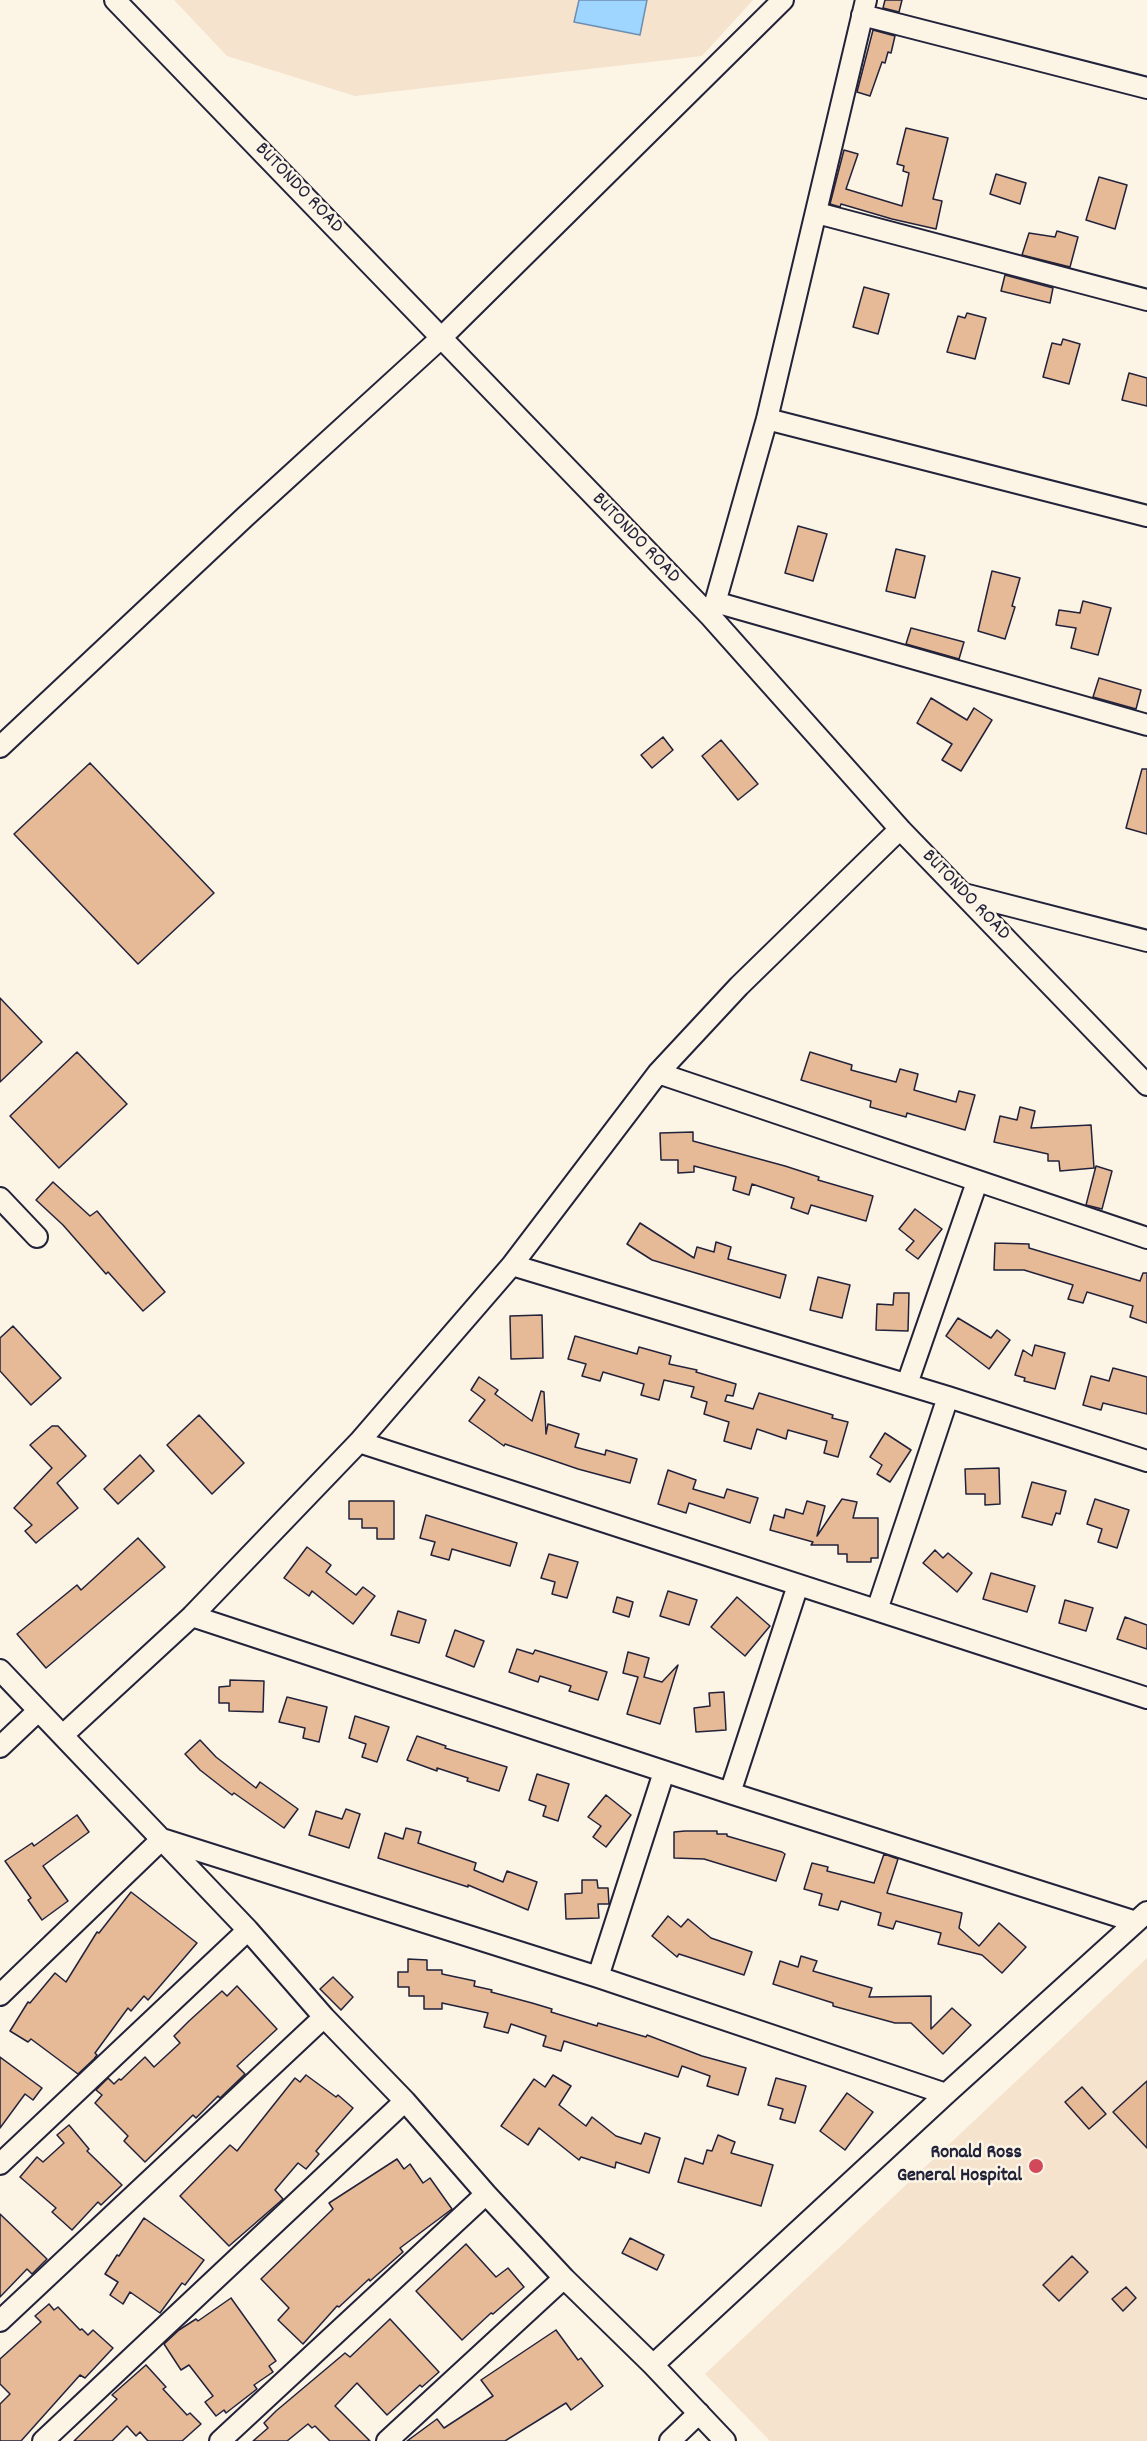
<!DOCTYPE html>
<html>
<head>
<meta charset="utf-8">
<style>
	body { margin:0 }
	canvas { display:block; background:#fcf5e5 }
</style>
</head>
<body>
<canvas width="1147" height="2441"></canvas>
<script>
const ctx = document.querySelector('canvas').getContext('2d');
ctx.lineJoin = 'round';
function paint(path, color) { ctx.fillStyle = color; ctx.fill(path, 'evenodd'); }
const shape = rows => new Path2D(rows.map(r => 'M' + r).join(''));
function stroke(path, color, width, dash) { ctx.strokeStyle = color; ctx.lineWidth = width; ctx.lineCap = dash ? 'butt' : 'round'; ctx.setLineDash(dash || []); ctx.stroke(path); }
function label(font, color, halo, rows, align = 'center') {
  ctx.font = font + ' Dekko,sans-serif'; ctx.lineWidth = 5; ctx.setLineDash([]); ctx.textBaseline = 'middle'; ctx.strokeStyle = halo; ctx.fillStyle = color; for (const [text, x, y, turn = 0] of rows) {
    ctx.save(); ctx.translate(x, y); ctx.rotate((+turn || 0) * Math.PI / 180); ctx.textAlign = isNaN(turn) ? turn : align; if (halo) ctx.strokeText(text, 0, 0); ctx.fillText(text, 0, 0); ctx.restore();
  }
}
paint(shape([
	[174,0,753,0,702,56,355,96,227,56],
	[1147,1958,1147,2441,770,2441,705,2374]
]), '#f6e3ce');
const water = shape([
	[579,0,647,0,640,35,574,22,579,0]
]);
paint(water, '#9fd6ff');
stroke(water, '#6d8eb1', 1.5);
const building = shape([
	[885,0,902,0,899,12,883,8,885,0],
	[873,30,895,36,891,53,888,52,885,63,882,62,870,96,857,92,873,30],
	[906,128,948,138,933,199,942,201,936,229,892,219,841,204,840,207,830,204,844,150,858,154,846,189,902,206,909,173,903,171,904,166,897,164,906,128],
	[996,174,1026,183,1020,204,990,194,996,174],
	[1099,177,1127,185,1115,229,1086,220,1099,177],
	[1057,231,1078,237,1070,267,1022,255,1029,233,1055,237,1057,231],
	[1005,275,1053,288,1050,303,1001,291,1005,275],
	[864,287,889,294,878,334,853,327,864,287],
	[967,313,986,318,975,359,947,352,958,316,965,318,967,313],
	[1063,339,1080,344,1069,384,1043,377,1052,343,1061,345,1063,339],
	[1129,373,1147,378,1147,406,1122,400,1129,373],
	[798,526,827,534,813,581,785,573,798,526],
	[896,549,925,556,915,598,886,591,896,549],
	[992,571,1020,578,1012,606,1015,607,1005,639,978,631,992,571],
	[1083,601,1111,608,1098,655,1071,648,1076,628,1056,625,1059,610,1080,613,1083,601],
	[911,628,964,642,959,659,906,644,911,628],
	[1099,678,1141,690,1136,709,1093,697,1099,678],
	[931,698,967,720,974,708,992,720,961,771,942,760,952,744,917,723,931,698],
	[663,737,673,750,652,768,641,755,663,737],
	[721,740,758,784,738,800,702,756,721,740],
	[90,763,214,893,138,964,14,834,90,763],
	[1142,769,1147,769,1147,834,1126,828,1142,769],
	[0,998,42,1042,0,1082,0,998],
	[77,1052,127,1104,59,1168,10,1116,77,1052],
	[810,1052,852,1065,851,1070,896,1082,900,1069,918,1074,914,1090,956,1102,959,1091,975,1095,965,1130,907,1113,906,1117,870,1107,871,1101,801,1080,810,1052],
	[1020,1107,1035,1111,1031,1128,1091,1125,1094,1168,1060,1171,1059,1161,1048,1161,1048,1154,994,1142,1000,1116,1017,1120,1020,1107],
	[693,1132,693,1141,785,1166,819,1177,818,1180,873,1196,866,1221,811,1205,808,1214,791,1208,794,1198,752,1184,749,1195,733,1190,736,1177,694,1166,694,1172,678,1173,678,1160,661,1160,660,1133,693,1132],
	[1096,1166,1112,1171,1102,1209,1086,1205,1096,1166],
	[53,1182,90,1216,97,1211,165,1292,143,1311,108,1272,106,1274,63,1225,36,1200,53,1182],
	[915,1209,942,1229,918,1259,906,1250,914,1241,899,1229,915,1209],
	[640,1223,694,1258,697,1247,714,1252,716,1242,731,1247,728,1259,786,1275,780,1298,652,1260,627,1244,640,1223],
	[995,1243,1029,1244,1029,1248,1140,1281,1143,1273,1147,1273,1147,1323,1130,1317,1133,1306,1087,1292,1083,1303,1068,1299,1073,1285,1024,1270,994,1270,995,1243],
	[818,1277,850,1285,842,1318,810,1310,818,1277],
	[894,1293,909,1293,908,1331,876,1330,877,1304,893,1305,894,1293],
	[542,1315,543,1358,511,1359,510,1316,542,1315],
	[958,1318,991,1338,997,1330,1010,1340,989,1369,946,1336,958,1318],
	[13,1326,61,1378,31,1405,0,1371,0,1338,13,1326],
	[575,1336,637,1354,639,1347,671,1356,669,1364,697,1370,696,1372,736,1384,733,1396,727,1395,725,1401,753,1409,759,1393,833,1415,832,1418,848,1422,838,1457,824,1453,827,1441,788,1430,786,1439,757,1429,751,1449,724,1441,729,1422,704,1414,707,1402,691,1397,694,1387,664,1380,659,1400,641,1395,644,1384,603,1372,600,1381,582,1376,586,1364,568,1359,575,1336],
	[1035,1345,1065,1353,1055,1389,1024,1381,1025,1378,1015,1375,1023,1350,1032,1356,1035,1345],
	[1113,1368,1147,1377,1147,1414,1103,1403,1101,1410,1083,1405,1091,1376,1109,1381,1113,1368],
	[479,1377,498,1390,495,1394,532,1421,541,1391,544,1392,546,1434,548,1424,579,1434,575,1447,605,1455,606,1450,637,1459,630,1483,578,1469,505,1444,504,1446,469,1421,485,1400,471,1390,479,1377],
	[199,1415,244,1463,212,1494,167,1445,199,1415],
	[52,1426,58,1426,86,1456,57,1483,78,1508,36,1543,25,1531,32,1525,14,1508,52,1468,30,1445,52,1426],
	[885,1433,911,1450,890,1482,877,1474,882,1465,870,1457,885,1433],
	[140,1455,154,1471,118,1504,104,1489,140,1455],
	[999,1468,1000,1504,985,1505,985,1494,966,1494,965,1469,999,1468],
	[668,1470,696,1480,693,1489,724,1498,727,1489,758,1498,750,1523,689,1503,686,1513,658,1504,668,1470],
	[1032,1482,1066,1491,1060,1514,1056,1513,1052,1525,1022,1517,1032,1482],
	[842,1499,857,1502,853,1518,878,1518,878,1558,871,1558,871,1562,847,1562,847,1554,838,1554,838,1545,811,1545,813,1542,770,1530,774,1515,784,1518,786,1509,803,1514,807,1501,825,1506,817,1536,842,1499],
	[1095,1499,1129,1510,1117,1548,1098,1542,1102,1529,1087,1524,1095,1499],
	[349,1501,394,1501,394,1539,377,1539,377,1528,362,1528,362,1519,349,1519,349,1501],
	[426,1515,517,1543,510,1566,452,1549,449,1560,431,1555,435,1542,420,1538,426,1515],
	[138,1538,165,1567,46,1668,17,1634,77,1585,81,1590,138,1538],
	[307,1547,331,1565,326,1572,356,1595,363,1587,375,1596,353,1624,312,1591,309,1596,284,1578,307,1547],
	[935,1550,943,1558,948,1553,972,1573,957,1592,923,1563,935,1550],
	[549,1554,578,1562,567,1598,552,1594,555,1582,541,1578,549,1554],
	[991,1573,1035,1586,1027,1612,983,1599,991,1573],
	[668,1591,697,1600,689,1625,660,1616,668,1591],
	[617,1597,633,1602,629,1617,613,1612,617,1597],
	[737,1597,770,1626,745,1656,711,1627,737,1597],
	[1065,1600,1093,1608,1086,1631,1059,1623,1065,1600],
	[398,1611,426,1620,419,1643,391,1635,398,1611],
	[1125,1617,1147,1625,1147,1649,1117,1639,1125,1617],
	[455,1630,484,1641,474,1667,446,1656,455,1630],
	[517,1649,533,1654,535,1650,607,1672,598,1700,569,1691,571,1686,540,1676,538,1682,509,1672,517,1649],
	[628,1652,649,1658,644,1677,662,1682,678,1665,660,1724,627,1714,638,1677,623,1673,628,1652],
	[230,1680,264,1681,263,1712,229,1711,229,1703,219,1703,219,1687,230,1686,230,1680],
	[724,1692,726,1730,696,1732,694,1708,710,1706,709,1693,724,1692],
	[287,1697,327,1707,319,1742,303,1738,305,1728,279,1722,287,1697],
	[355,1716,389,1727,377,1762,362,1757,366,1744,349,1738,355,1716],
	[417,1736,446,1746,445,1748,507,1767,499,1791,467,1781,468,1778,437,1768,437,1771,407,1760,417,1736],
	[200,1740,216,1757,256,1788,260,1782,298,1809,284,1828,234,1793,232,1795,200,1770,185,1754,200,1740],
	[537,1774,569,1784,558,1821,543,1816,546,1806,529,1800,537,1774],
	[606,1795,631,1815,606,1847,593,1837,601,1826,588,1817,606,1795],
	[346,1809,360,1814,349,1848,309,1835,316,1811,342,1819,346,1809],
	[77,1815,89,1832,43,1866,68,1901,42,1920,28,1900,31,1898,5,1861,32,1843,34,1846,77,1815],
	[406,1828,421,1832,418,1843,476,1863,474,1870,503,1882,507,1871,537,1882,528,1910,468,1885,468,1887,378,1858,385,1833,403,1839,406,1828],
	[685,1831,717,1831,717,1834,727,1834,727,1836,782,1852,785,1854,776,1881,704,1859,674,1858,674,1832,685,1831],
	[884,1854,898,1859,887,1893,962,1913,959,1928,979,1946,999,1923,1026,1947,1002,1973,982,1955,938,1944,941,1933,896,1921,893,1929,878,1925,881,1913,841,1901,838,1910,819,1905,822,1894,804,1889,812,1863,828,1867,827,1871,874,1883,884,1854],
	[582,1880,597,1880,598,1888,608,1888,609,1904,598,1904,599,1918,566,1919,565,1894,582,1893,582,1880],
	[131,1892,197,1943,148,2000,144,1996,131,2011,128,2008,95,2053,97,2055,94,2059,78,2074,31,2039,28,2042,10,2031,28,2002,30,2003,55,1973,66,1982,97,1932,99,1933,131,1892],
	[668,1916,681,1927,688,1919,711,1938,752,1952,744,1975,679,1954,677,1957,652,1936,668,1916],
	[801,1956,817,1961,813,1971,872,1988,869,1997,931,1996,931,2029,952,2008,971,2025,943,2054,911,2023,895,2023,833,2006,833,2003,773,1984,780,1961,798,1967,801,1956],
	[408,1959,427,1960,427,1970,442,1970,442,1974,475,1981,474,1986,492,1990,491,1992,532,2003,552,2009,551,2012,597,2026,598,2023,646,2037,647,2035,702,2056,746,2068,738,2095,707,2086,710,2076,682,2066,678,2077,564,2041,561,2051,543,2046,546,2036,511,2024,508,2033,484,2027,488,2013,442,2003,442,2009,424,2009,424,1996,409,1996,409,1987,398,1987,398,1972,408,1972,408,1959],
	[333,1977,353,1997,341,2010,320,1989,333,1977],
	[237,1986,277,2029,237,2066,245,2074,220,2098,218,2096,196,2118,193,2115,145,2162,124,2141,128,2136,95,2103,102,2095,96,2090,108,2078,114,2084,119,2079,121,2080,145,2057,154,2067,180,2043,174,2036,189,2021,222,1991,227,1996,237,1986],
	[0,2057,42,2088,33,2100,25,2094,0,2128,0,2057],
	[306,2075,336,2097,338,2095,353,2108,316,2151,319,2154,306,2169,298,2163,275,2190,283,2199,229,2246,180,2196,230,2145,237,2151,295,2078,300,2082,306,2075],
	[553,2075,571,2086,559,2105,586,2126,592,2117,616,2136,641,2144,645,2133,660,2138,649,2173,616,2162,615,2168,581,2157,579,2160,539,2128,528,2145,501,2126,534,2079,545,2087,553,2075],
	[776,2078,806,2086,795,2123,780,2119,783,2109,768,2105,776,2078],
	[1147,2081,1147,2148,1113,2112,1147,2081],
	[1082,2087,1106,2114,1089,2129,1065,2102,1082,2087],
	[847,2093,873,2112,845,2150,820,2131,847,2093],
	[69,2125,89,2149,87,2151,122,2185,101,2205,98,2202,72,2230,52,2212,56,2208,20,2177,37,2157,43,2162,64,2143,57,2135,69,2125],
	[718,2135,735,2142,731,2153,773,2165,761,2206,678,2182,685,2158,703,2164,707,2150,712,2151,718,2135],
	[397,2159,404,2169,410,2164,423,2183,430,2178,452,2209,400,2248,403,2252,370,2281,369,2279,339,2307,337,2306,303,2344,278,2320,289,2308,261,2279,333,2209,329,2203,397,2159],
	[0,2214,47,2259,32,2274,27,2269,0,2297,0,2214],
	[144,2218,204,2260,185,2285,182,2283,160,2313,130,2292,123,2304,110,2295,118,2282,105,2274,117,2255,119,2256,144,2218],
	[630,2238,664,2255,657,2270,622,2253,630,2238],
	[466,2244,496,2277,508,2268,524,2287,493,2314,491,2313,462,2340,416,2291,466,2244],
	[1072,2256,1088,2272,1059,2301,1043,2285,1072,2256],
	[1126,2287,1136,2298,1123,2311,1112,2299,1126,2287],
	[231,2298,276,2361,269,2366,273,2372,254,2385,257,2389,226,2413,224,2410,216,2416,205,2402,213,2396,189,2365,181,2370,164,2344,179,2330,196,2319,198,2321,231,2298],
	[49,2304,54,2310,58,2307,80,2330,82,2329,88,2335,93,2330,113,2348,85,2378,80,2375,21,2441,0,2441,0,2404,10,2394,0,2384,0,2359,41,2322,35,2316,49,2304],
	[390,2319,439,2372,422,2387,420,2385,387,2415,357,2383,335,2406,370,2441,330,2441,315,2426,312,2428,308,2424,287,2441,253,2441,268,2428,264,2423,276,2411,345,2353,350,2357,390,2319],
	[556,2330,578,2360,581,2358,603,2386,571,2410,566,2403,505,2441,407,2441,437,2419,444,2428,493,2396,481,2380,556,2330],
	[146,2365,166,2387,163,2389,187,2415,190,2413,201,2424,182,2441,148,2441,140,2432,136,2436,127,2426,112,2441,74,2441,117,2399,112,2395,146,2365]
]);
paint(building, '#e7ba97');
stroke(building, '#22223b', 1.5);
const minor = shape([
	[115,0,711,617,900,829,1147,1085],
	[862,15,1147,88],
	[817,213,1147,300],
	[767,419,1147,516],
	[715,602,1147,725],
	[711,617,767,419,866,0],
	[0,747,246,516,441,338,783,0],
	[964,894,1147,941],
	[658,1073,1147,1238],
	[0,1198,37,1237],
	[512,1265,948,1397,1147,1461],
	[907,1384,977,1182],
	[359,1442,1147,1698],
	[877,1610,948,1397],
	[192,1616,730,1793,1136,1922],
	[0,1670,248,1930,324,2017,405,2101,486,2194,564,2278,653,2365,725,2441],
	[63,1735,192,1616,359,1442,512,1265,658,1073,739,986,900,829],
	[0,1747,38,1711],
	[730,1793,798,1585],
	[598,1977,664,1772],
	[0,1995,162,1839,598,1977,946,2094],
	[0,2164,248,1930],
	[0,2321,324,2017],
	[653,2365,946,2094,1147,1912],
	[43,2441,405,2101],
	[220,2441,486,2194],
	[387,2441,564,2278],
	[670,2441,699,2413]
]);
stroke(minor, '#22223b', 24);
stroke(minor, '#fcf5e5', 20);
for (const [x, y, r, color] of [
	[1036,2166,8,"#d1495b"]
]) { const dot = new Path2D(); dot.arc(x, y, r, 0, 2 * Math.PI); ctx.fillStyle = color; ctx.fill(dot); stroke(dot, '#fcf5e5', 2); }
label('20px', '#22223b', '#fcf5e5', [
	["BUTONDO ROAD",298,189,46],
	["BUTONDO ROAD",635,539,46],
	["BUTONDO ROAD",965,896,46]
]);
label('bold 20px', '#22223b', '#fcf5e5', [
	["Ronald Ross",1022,2154],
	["General Hospital",1022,2177]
], 'right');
</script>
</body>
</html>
